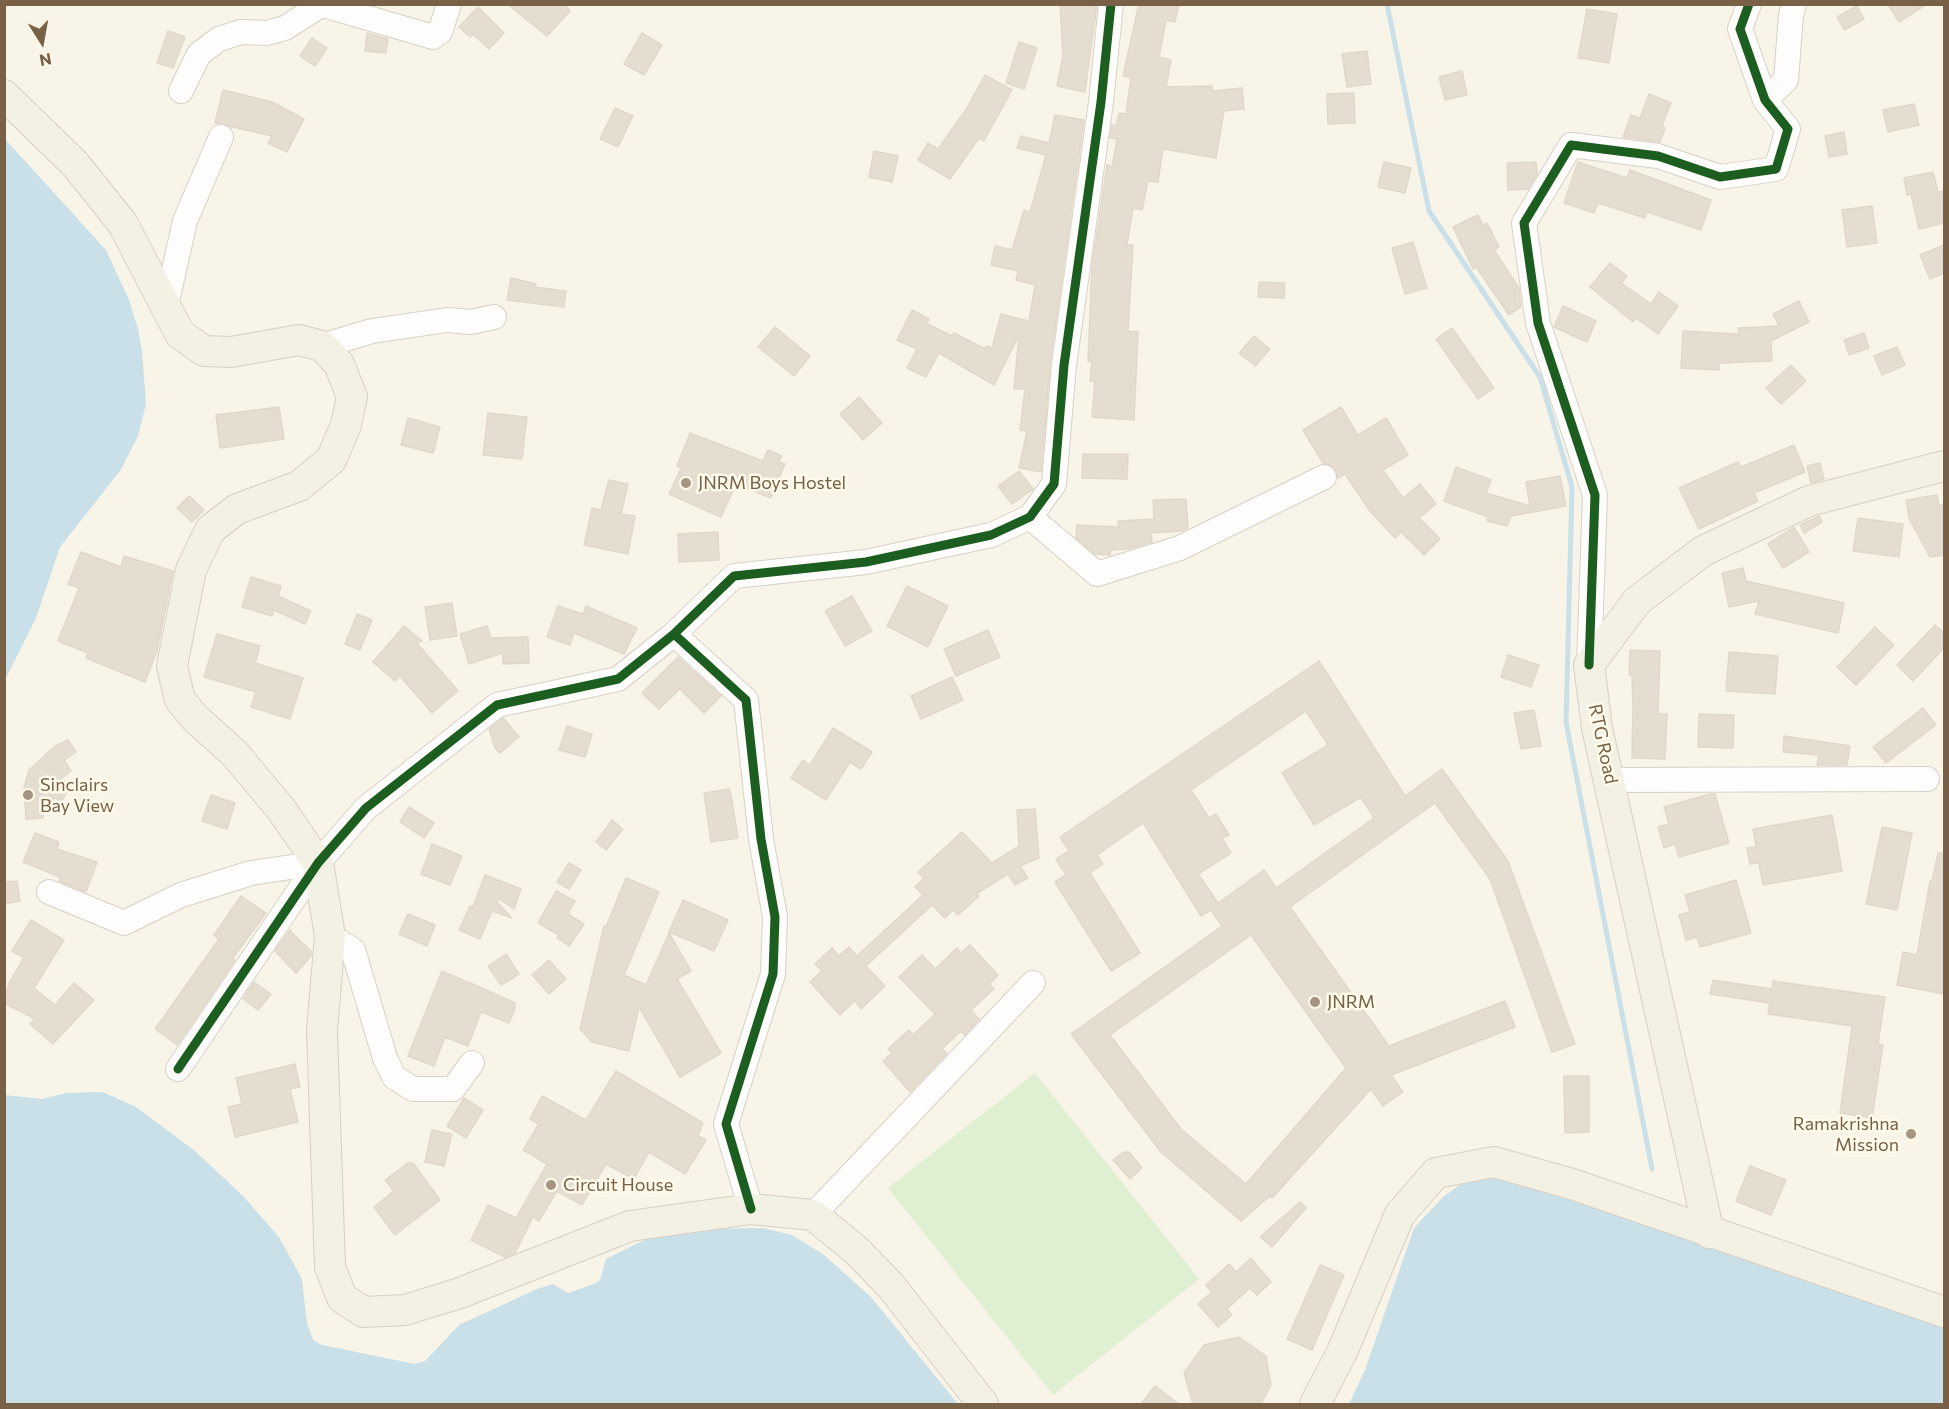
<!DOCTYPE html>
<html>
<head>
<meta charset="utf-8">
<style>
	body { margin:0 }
	#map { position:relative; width:1949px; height:1409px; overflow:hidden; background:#f8f4e8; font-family:Commissioner,sans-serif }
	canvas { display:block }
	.frame { position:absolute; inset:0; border:6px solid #786146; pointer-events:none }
	.north { position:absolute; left:12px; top:12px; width:60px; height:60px; -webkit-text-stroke:4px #fffaea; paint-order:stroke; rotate:169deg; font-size:16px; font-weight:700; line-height:24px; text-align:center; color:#786146 }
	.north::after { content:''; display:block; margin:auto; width:21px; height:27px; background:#786146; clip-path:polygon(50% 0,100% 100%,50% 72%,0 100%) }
</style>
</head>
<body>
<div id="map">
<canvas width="1949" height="1409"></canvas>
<div class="frame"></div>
<div class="north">N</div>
</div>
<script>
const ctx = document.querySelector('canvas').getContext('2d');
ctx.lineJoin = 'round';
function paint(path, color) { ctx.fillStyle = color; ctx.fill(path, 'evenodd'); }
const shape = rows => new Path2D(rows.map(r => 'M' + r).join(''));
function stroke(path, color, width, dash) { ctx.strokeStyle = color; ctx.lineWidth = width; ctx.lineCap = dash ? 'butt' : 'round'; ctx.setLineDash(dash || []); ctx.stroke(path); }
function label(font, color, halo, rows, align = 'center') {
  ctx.font = font + ' Commissioner,sans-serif'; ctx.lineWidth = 5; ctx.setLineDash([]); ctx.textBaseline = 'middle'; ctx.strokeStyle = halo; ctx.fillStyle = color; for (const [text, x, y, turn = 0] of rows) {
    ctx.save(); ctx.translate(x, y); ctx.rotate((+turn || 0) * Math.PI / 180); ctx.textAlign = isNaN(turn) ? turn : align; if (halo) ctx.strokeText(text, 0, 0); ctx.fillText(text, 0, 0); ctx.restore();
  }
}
paint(shape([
	[1035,1073,1199,1279,1053,1395,888,1188]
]), '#def0d1');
paint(shape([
	[5,139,106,250,129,300,138,329,142,351,146,404,138,436,120,471,60,547,36,618,5,680],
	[103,1092,136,1107,195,1151,243,1196,279,1237,302,1279,307,1323,313,1340,322,1345,415,1364,425,1361,459,1325,537,1289,553,1284,568,1293,596,1283,600,1280,606,1259,646,1239,699,1229,763,1228,792,1235,824,1255,871,1297,958,1404,5,1404,5,1095,42,1099,66,1093],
	[1493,1175,1760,1262,1944,1327,1944,1404,1349,1404,1365,1370,1414,1228,1443,1197,1465,1181]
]), '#c9e0e9');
stroke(shape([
	[1387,4,1429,211,1540,377,1572,487,1566,722,1652,1169]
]), '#c9e0e9', 5);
const building = shape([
	[507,4,564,4,570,11,547,36,507,4],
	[1060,4,1097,4,1085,92,1057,86,1063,56,1060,4],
	[1139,4,1179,4,1175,22,1166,20,1159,57,1171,60,1166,87,1212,86,1212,91,1242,88,1244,109,1224,111,1216,158,1163,149,1158,182,1148,181,1142,210,1133,208,1127,245,1133,245,1128,331,1138,332,1134,420,1092,417,1095,381,1090,381,1092,361,1088,361,1092,267,1107,165,1112,167,1117,139,1110,138,1112,125,1116,126,1119,113,1126,114,1131,78,1123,76,1139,4],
	[1888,4,1927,4,1899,22,1888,4],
	[1857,6,1864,19,1844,30,1837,17,1857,6],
	[478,7,504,33,489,49,473,34,470,37,459,27,478,7],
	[1587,9,1617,14,1609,63,1578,58,1587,9],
	[168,31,185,37,173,68,157,63,168,31],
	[367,33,388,39,386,53,365,51,367,33],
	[642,33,662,45,644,75,624,64,642,33],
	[312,38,327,48,315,66,300,56,312,38],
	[1019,42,1037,48,1024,89,1006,83,1019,42],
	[1367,51,1371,84,1347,87,1342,54,1367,51],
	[1462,71,1467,95,1445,100,1439,77,1462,71],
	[985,75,1012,90,984,141,979,138,950,179,918,160,928,143,938,149,967,108,985,75],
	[223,90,272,102,304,119,287,152,268,143,272,136,215,123,223,90],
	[1354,93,1355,123,1328,124,1327,94,1354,93],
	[1649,94,1671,103,1662,126,1665,128,1660,142,1623,137,1631,115,1640,118,1649,94],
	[1914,104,1919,125,1888,132,1883,110,1914,104],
	[615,108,633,116,618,147,600,139,615,108],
	[1055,115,1084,120,1050,363,1041,472,1019,468,1027,431,1020,430,1025,389,1014,389,1019,335,994,385,939,353,926,377,907,368,917,349,897,340,912,310,929,319,927,324,952,336,954,333,985,349,987,346,992,348,1001,314,1029,321,1035,285,1016,280,1018,271,991,265,995,246,1012,250,1024,210,1030,212,1046,155,1017,148,1021,136,1049,143,1055,115],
	[1844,132,1847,154,1829,157,1825,136,1844,132],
	[874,151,898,156,892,182,869,177,874,151],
	[1384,162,1411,168,1405,193,1378,187,1384,162],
	[1536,162,1537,174,1528,189,1508,190,1507,163,1536,162],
	[1578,162,1627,178,1630,170,1711,200,1701,230,1647,212,1645,218,1598,203,1594,213,1564,203,1578,162],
	[1933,172,1938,192,1944,191,1944,223,1919,229,1911,194,1907,195,1904,178,1933,172],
	[1872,206,1877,243,1847,247,1842,210,1872,206],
	[1478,215,1483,225,1487,223,1499,247,1494,250,1519,288,1521,307,1509,315,1476,267,1473,269,1453,227,1478,215],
	[1413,242,1427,288,1405,294,1392,248,1413,242],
	[1944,245,1944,273,1930,279,1920,255,1944,245],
	[1610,263,1627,276,1621,283,1651,304,1659,292,1678,306,1658,334,1636,318,1633,322,1590,287,1610,263],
	[511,278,536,284,535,287,566,291,564,307,507,300,511,278],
	[1259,282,1285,283,1284,298,1258,297,1259,282],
	[1799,301,1809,322,1771,341,1772,361,1719,363,1719,370,1681,368,1683,331,1739,334,1738,328,1779,326,1773,314,1799,301],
	[1563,306,1596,321,1587,342,1554,327,1563,306],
	[775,327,810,356,794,376,758,347,775,327],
	[1452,328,1494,388,1478,399,1436,339,1452,328],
	[1864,333,1869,348,1849,355,1844,340,1864,333],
	[1254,336,1270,349,1255,366,1239,353,1254,336],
	[1897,347,1905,365,1882,375,1874,356,1897,347],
	[1791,365,1806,381,1781,404,1766,388,1791,365],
	[859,397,882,423,863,440,840,414,859,397],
	[279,407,284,439,220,448,216,415,279,407],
	[1341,407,1358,435,1386,418,1408,455,1383,470,1403,498,1420,484,1436,504,1419,518,1440,539,1424,555,1401,532,1395,538,1370,511,1345,474,1338,478,1332,466,1323,463,1303,430,1341,407],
	[488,413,527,417,522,459,483,455,488,413],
	[408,418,440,427,433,453,401,445,408,418],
	[690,433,763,461,768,450,782,456,779,462,785,464,771,498,736,484,721,517,669,494,681,468,677,466,690,433],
	[1794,445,1805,472,1754,493,1758,501,1699,529,1679,488,1738,462,1741,467,1794,445],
	[1083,454,1128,454,1127,479,1082,478,1083,454],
	[1820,463,1824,479,1811,483,1807,466,1820,463],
	[1456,467,1491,480,1486,493,1530,506,1526,482,1560,476,1566,506,1511,516,1507,526,1487,521,1488,517,1444,501,1456,467],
	[1019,471,1033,489,1012,504,998,486,1019,471],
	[609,480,628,484,621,514,635,516,628,554,584,545,592,508,601,510,609,480],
	[1937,495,1939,506,1944,505,1944,555,1930,557,1909,518,1906,500,1937,495],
	[189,496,204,510,192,522,177,508,189,496],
	[1186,499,1188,528,1182,531,1151,533,1152,542,1128,549,1111,550,1110,555,1095,554,1076,538,1077,525,1119,527,1118,521,1154,519,1153,500,1186,499],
	[1819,516,1822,522,1804,533,1800,525,1819,516],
	[1858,518,1903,524,1899,557,1853,551,1858,518],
	[1794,527,1809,552,1783,568,1768,544,1794,527],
	[718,532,719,560,679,562,678,534,718,532],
	[81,552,121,567,124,556,173,571,157,651,145,682,86,658,88,653,58,641,79,588,68,584,81,552],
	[1743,568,1746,581,1844,603,1838,633,1755,614,1759,601,1729,607,1722,573,1743,568],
	[251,577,281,586,278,596,311,611,305,624,274,610,272,616,242,607,251,577],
	[907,586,948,606,928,647,887,626,907,586],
	[852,596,872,631,845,646,825,611,852,596],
	[452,603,457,636,430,640,425,607,452,603],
	[558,606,583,614,586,606,637,628,624,654,574,633,570,645,547,637,558,606],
	[357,614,372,620,360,650,345,644,357,614],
	[1935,625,1944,633,1944,648,1913,681,1897,665,1935,625],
	[404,626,422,641,416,642,458,691,432,713,400,676,395,681,373,662,404,626],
	[487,626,491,638,528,637,529,663,503,664,503,653,469,664,460,634,487,626],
	[1875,627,1894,645,1856,685,1837,667,1875,627],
	[988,630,1000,657,956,676,944,649,988,630],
	[217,634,260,646,255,663,303,678,290,719,251,707,256,692,204,677,217,634],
	[1630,650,1660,651,1658,714,1667,714,1665,759,1632,758,1633,705,1632,675,1629,675,1630,650],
	[1729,652,1778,656,1775,694,1726,691,1729,652],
	[1508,655,1539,665,1531,687,1501,677,1508,655],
	[678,657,721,696,704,713,680,689,659,709,642,693,678,657],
	[1319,661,1405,796,1442,769,1508,861,1575,1044,1552,1052,1490,879,1435,803,1290,907,1389,1046,1505,1001,1515,1027,1391,1075,1403,1092,1383,1106,1371,1089,1272,1198,1270,1196,1241,1221,1161,1152,1071,1034,1222,926,1211,910,1201,916,1143,823,1097,855,1103,864,1090,873,1140,953,1111,971,1055,882,1066,875,1056,859,1069,851,1060,837,1319,661],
	[1306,711,1328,745,1282,773,1314,825,1361,797,1374,818,1276,888,1264,870,1218,903,1198,874,1231,853,1222,838,1229,835,1216,814,1209,818,1191,790,1306,711],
	[1251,935,1346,1068,1246,1184,1181,1129,1110,1035,1251,935],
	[952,677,963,700,921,719,911,696,952,677],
	[1923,708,1936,725,1886,763,1873,747,1923,708],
	[1534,710,1541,746,1521,749,1514,713,1534,710],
	[1699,714,1734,715,1733,748,1698,747,1699,714],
	[503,718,519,737,500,753,495,748,489,729,503,718],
	[567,726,592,734,585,757,559,750,567,726],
	[833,728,872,752,861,769,850,762,826,800,791,778,803,760,810,765,833,728],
	[1784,736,1850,746,1847,765,1817,765,1819,755,1783,752,1784,736],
	[68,740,76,752,64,760,71,771,60,779,71,784,62,801,53,797,53,806,43,806,43,818,26,819,24,787,29,770,55,746,68,740],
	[730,789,738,838,711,842,704,793,730,789],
	[1710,794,1715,794,1729,843,1679,857,1675,844,1664,848,1658,827,1669,824,1664,807,1710,794],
	[211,795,235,803,227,829,202,821,211,795],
	[409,807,434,823,424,838,400,822,409,807],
	[1035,809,1039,858,1020,866,1028,878,1015,885,1008,874,976,894,979,896,958,915,953,910,945,918,932,905,866,966,885,986,861,1009,855,1001,840,1015,810,982,822,971,815,964,832,948,839,956,849,947,857,956,923,895,915,887,924,878,918,872,962,832,992,863,1019,846,1017,810,1035,809],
	[1832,815,1842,871,1763,885,1759,863,1750,864,1747,848,1756,847,1753,829,1832,815],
	[612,820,623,829,606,850,596,842,612,820],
	[1882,827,1912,833,1897,910,1866,904,1882,827],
	[35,833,59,842,57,849,97,862,86,892,59,881,60,877,23,862,35,833],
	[432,844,462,856,450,885,421,874,432,844],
	[1938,853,1944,853,1944,994,1897,985,1903,952,1917,955,1930,881,1932,881,1938,853],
	[569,863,581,870,569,889,557,882,569,863],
	[485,875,521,889,514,909,499,899,497,902,512,918,492,911,480,939,459,930,470,906,473,907,485,875],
	[626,878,659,892,624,975,646,985,669,933,691,971,677,979,721,1053,680,1077,639,1007,629,1051,592,1042,580,1029,604,926,606,927,626,878],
	[1736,880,1751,933,1700,947,1697,937,1686,940,1679,915,1690,912,1685,895,1736,880],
	[17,881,20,901,4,904,4,882,17,881],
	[556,891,575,901,568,914,584,924,569,946,557,938,559,935,538,923,556,891],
	[241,896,266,913,232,959,235,960,177,1045,155,1029,219,939,214,935,241,896],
	[683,900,728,920,714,951,669,932,683,900],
	[408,914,435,925,427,946,399,934,408,914],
	[31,920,64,940,34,988,55,1005,74,983,94,1000,53,1044,30,1024,35,1019,4,1003,9,983,24,958,12,951,31,920],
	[291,929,290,931,311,951,311,956,296,973,275,951,291,929],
	[970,945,998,975,989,984,994,989,971,1010,979,1019,965,1035,961,1031,942,1049,947,1053,910,1092,883,1061,892,1053,888,1049,909,1030,913,1035,935,1014,899,977,922,955,935,969,957,948,961,953,970,945],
	[506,954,519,974,501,985,488,966,506,954],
	[549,960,566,979,549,994,532,975,549,960],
	[442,971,463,980,461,984,466,981,515,1003,515,1008,509,1023,481,1012,468,1046,445,1037,434,1066,408,1056,442,971],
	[1713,980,1772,989,1773,981,1885,997,1878,1044,1883,1045,1872,1118,1840,1113,1852,1026,1768,1014,1770,1003,1710,994,1713,980],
	[254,982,271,994,258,1010,243,999,254,982],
	[295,1064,300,1087,290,1089,298,1122,235,1137,228,1107,242,1104,236,1078,295,1064],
	[616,1071,703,1123,698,1136,706,1140,685,1174,649,1152,634,1179,606,1164,582,1205,557,1191,539,1221,533,1217,515,1253,505,1257,471,1240,488,1205,516,1218,547,1164,523,1150,539,1124,530,1119,542,1096,586,1120,616,1071],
	[1564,1076,1589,1076,1589,1132,1565,1133,1564,1076],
	[464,1098,483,1110,466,1138,447,1126,464,1098],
	[432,1130,452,1134,444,1166,425,1162,432,1130],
	[1124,1152,1129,1152,1142,1168,1130,1179,1113,1160,1124,1152],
	[408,1163,413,1163,440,1200,395,1235,374,1207,394,1191,385,1180,408,1163],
	[1750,1166,1786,1180,1771,1215,1736,1201,1750,1166],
	[1300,1202,1306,1208,1272,1247,1260,1237,1300,1202],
	[1251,1258,1271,1282,1257,1295,1250,1288,1227,1309,1232,1315,1218,1327,1198,1304,1212,1292,1206,1285,1229,1264,1236,1272,1251,1258],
	[1320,1265,1344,1275,1312,1350,1287,1339,1320,1265],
	[1239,1337,1266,1356,1271,1385,1261,1404,1193,1404,1184,1373,1204,1345,1239,1337],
	[1155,1386,1179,1404,1141,1404,1155,1386]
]);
paint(building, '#e5ddcf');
stroke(building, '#e1d8ca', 1.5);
const minor = shape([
	[320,4,433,37,440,32,449,4],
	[181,91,199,54,219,39,241,32,267,33,285,28,321,5],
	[1765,100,1786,80,1791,15,1794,4],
	[166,306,185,221,221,137],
	[322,346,372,331,447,320,471,322,494,317],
	[1030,517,1097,574,1180,548,1324,477],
	[674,634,746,700,761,839,775,917,773,974,726,1124,751,1209],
	[1589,665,1595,495,1538,323,1524,223,1571,145,1658,156,1720,177,1776,169,1788,129,1765,100,1740,29,1749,4],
	[1610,780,1927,779],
	[49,892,124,923,181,895,251,873,318,863],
	[330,936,353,950,385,1058,394,1077,413,1089,453,1089,472,1063],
	[178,1069,318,863,366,808,497,705,618,679,674,634,734,576,866,562,991,535,1030,517,1054,484,1064,365,1101,102,1111,4],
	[813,1215,1033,983]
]);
const major = shape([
	[4,95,75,164,123,224,180,334,204,351,231,352,299,340,322,346,339,364,352,397,346,425,331,460,299,486,237,509,210,530,191,570,172,666,180,700,196,719,234,753,281,809,318,863,330,936,322,1031,330,1267,342,1298,364,1312,405,1310,460,1293,630,1226,751,1209,813,1215,856,1250,891,1286,983,1404],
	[1709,1233,1597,728,1589,665,1637,601,1703,551,1809,501,1944,466],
	[1315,1404,1342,1352,1400,1214,1436,1173,1494,1162,1572,1184,1944,1312]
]);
stroke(minor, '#d7d1c7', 26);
stroke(major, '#d7cfc4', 32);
stroke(minor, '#fefdfc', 24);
stroke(major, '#f3f0e4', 30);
stroke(shape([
	[674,634,746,700,761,839,775,917,773,974,726,1124,751,1209],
	[1589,665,1595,495,1538,323,1524,223,1571,145,1658,156,1720,177,1776,169,1788,129,1765,100,1740,29,1749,4],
	[178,1069,318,863,366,808,497,705,618,679,674,634,734,576,866,562,991,535,1030,517,1054,484,1064,365,1101,102,1111,4]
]), '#1b5e20', 9);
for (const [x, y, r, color] of [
	[686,483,6,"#a5947f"],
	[28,795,6,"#a5947f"],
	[1315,1002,6,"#a5947f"],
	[1911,1134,6,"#a5947f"],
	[551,1185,6,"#a5947f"]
]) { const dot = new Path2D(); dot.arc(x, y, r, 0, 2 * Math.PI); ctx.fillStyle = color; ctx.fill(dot); stroke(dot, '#fffaea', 2); }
label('18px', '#786146', '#fffaea', [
	["JNRM Boys Hostel",698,483],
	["Sinclairs",40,785],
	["Bay View",40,806],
	["JNRM",1327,1002],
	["Ramakrishna",1899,1124,"right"],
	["Mission",1899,1145,"right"],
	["Circuit House",563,1185]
], 'left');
label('18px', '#786146', '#fffaea', [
	["RTG Road",1603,744,78]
]);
</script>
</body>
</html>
